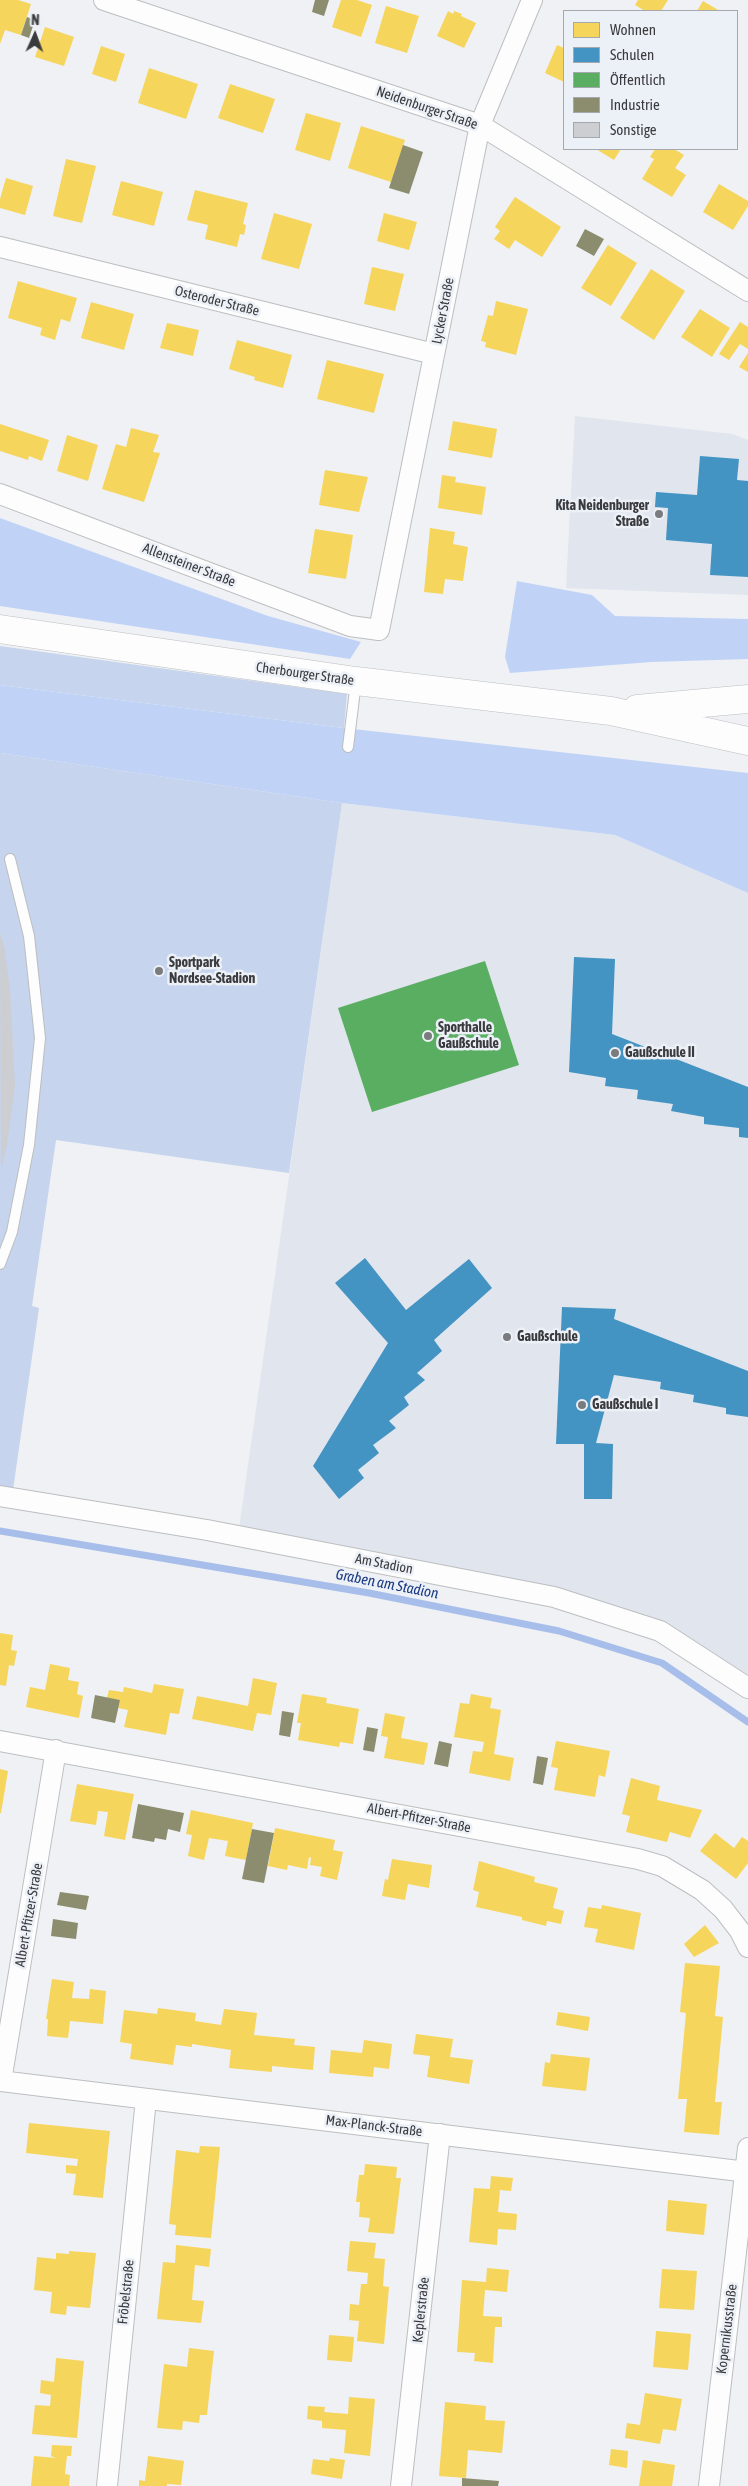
<!DOCTYPE html>
<html>
<head>
<meta charset="utf-8">
<style>
	body { margin:0 }
	#map { position:relative; width:748px; height:2486px; overflow:hidden; background:#eff1f4; font-family:"Asap Condensed",sans-serif }
	canvas { display:block }
	.legend { position:absolute; left:563px; top:10px; width:175px; height:140px; box-sizing:border-box; background:#ecf0f7; border:1px solid #a5a8ad; margin:0; padding:6px 9px; list-style:none; font-size:15px; color:#3a3b3e }
	.legend li { display:flex; align-items:center; gap:10px; height:25px }
	.legend b { width:25px; border:1px solid #a5a8ad }
	.north { position:absolute; left:10px; top:10px; width:50px; height:50px; -webkit-text-stroke:4px #ecf0f7; paint-order:stroke; rotate:2deg; font-size:14px; font-weight:700; line-height:20px; text-align:center; color:#3a3b3e }
	.north::after { content:''; display:block; margin:auto; width:18px; height:22px; background:#3a3b3e; clip-path:polygon(50% 0,100% 100%,50% 72%,0 100%) }
</style>
</head>
<body>
<div id="map">
<canvas width="748" height="2486"></canvas>
<ul class="legend">
<li><b style="height:14px;background:#f6d55c"></b>Wohnen</li>
<li><b style="height:14px;background:#4393c3"></b>Schulen</li>
<li><b style="height:14px;background:#5aae61"></b>Öffentlich</li>
<li><b style="height:14px;background:#8c8c6e"></b>Industrie</li>
<li><b style="height:14px;background:#ccced1"></b>Sonstige</li>
</ul>
<div class="north">N</div>
</div>
<script>
const ctx = document.querySelector('canvas').getContext('2d');
ctx.lineJoin = 'round';
function paint(path, color) { ctx.fillStyle = color; ctx.fill(path, 'evenodd'); }
const shape = rows => new Path2D(rows.map(r => 'M' + r).join(''));
function stroke(path, color, width, dash) { ctx.strokeStyle = color; ctx.lineWidth = width; ctx.lineCap = dash ? 'butt' : 'round'; ctx.setLineDash(dash || []); ctx.stroke(path); }
function label(font, color, halo, rows, align = 'center') {
  ctx.font = font + ' "Asap Condensed",sans-serif'; ctx.lineWidth = 5; ctx.setLineDash([]); ctx.textBaseline = 'middle'; ctx.strokeStyle = halo; ctx.fillStyle = color; for (const [text, x, y, turn = 0] of rows) {
    ctx.save(); ctx.translate(x, y); ctx.rotate((+turn || 0) * Math.PI / 180); ctx.textAlign = isNaN(turn) ? turn : align; if (halo) ctx.strokeText(text, 0, 0); ctx.fillText(text, 0, 0); ctx.restore();
  }
}
paint(shape([
	[575,416,732,434,748,440,748,595,566,588],
	[342,803,615,835,748,893,748,1678,665,1624,239,1529]
]), '#e0e5ee');
paint(shape([
	[0,646,347,694,344,728,0,685],
	[0,753,342,803,289,1173,56,1140,32,1306,39,1308,13,1490,0,1488]
]), '#c7d4ed');
paint(shape([
	[0,518,268,616,361,642,350,659,0,606],
	[517,581,592,595,615,616,748,619,748,659,651,662,510,673,505,657],
	[0,685,344,728,748,773,748,893,615,835,342,803,0,753]
]), '#c0d3f7');
paint(shape([
	[0,0,18,0,31,4,21,35,5,30,0,44],
	[341,0,357,0,372,5,361,37,332,27],
	[638,0,668,0,661,11,645,11,635,5],
	[703,1,720,11,697,11],
	[386,6,419,16,407,53,375,43],
	[448,11,453,14,454,11,462,14,461,16,476,23,464,48,437,36],
	[45,27,74,37,64,66,35,57],
	[557,45,564,48,564,82,545,73],
	[101,46,125,54,116,82,92,74],
	[149,68,198,84,186,119,138,103],
	[230,84,275,99,263,133,218,118],
	[306,113,341,123,330,161,295,150],
	[361,126,405,140,391,182,348,168],
	[596,149,621,149,614,160],
	[655,149,674,149,684,155,675,168,686,175,672,197,642,179,654,159,650,157],
	[66,159,96,166,82,223,53,216],
	[6,178,33,186,25,215,0,208,0,199],
	[121,181,163,192,154,226,112,215],
	[719,184,748,201,748,206,733,230,703,212],
	[195,190,248,203,243,224,246,225,244,235,240,234,237,247,205,239,208,225,187,220],
	[515,197,561,227,542,257,515,240,509,249,494,239,500,231,495,227],
	[274,213,312,224,299,269,261,259],
	[384,213,417,222,409,250,377,241],
	[608,245,637,263,611,306,581,288],
	[372,267,404,274,395,311,364,304],
	[651,269,685,291,654,340,620,318],
	[18,281,77,298,70,322,61,319,55,340,40,335,42,328,8,318],
	[496,301,528,309,516,355,485,347,486,342,481,341,488,315,493,316],
	[91,302,134,314,124,350,81,338],
	[700,309,730,328,712,357,681,337],
	[740,322,748,327,748,349,740,344,729,360,719,354],
	[167,323,199,330,193,356,160,348],
	[237,340,292,355,283,388,254,380,255,377,229,369],
	[748,353,748,372,739,367],
	[327,360,384,374,374,413,317,399],
	[453,421,497,429,492,458,448,450],
	[0,424,49,440,42,461,29,456,28,460,0,451],
	[131,428,159,435,153,452,160,453,144,502,102,489,116,444,126,447],
	[67,435,98,445,88,481,57,471],
	[325,470,368,477,359,512,319,505],
	[442,475,456,477,455,482,486,487,482,515,438,508],
	[430,528,455,532,453,544,468,547,463,581,445,579,443,594,424,592],
	[315,529,353,535,346,579,308,573],
	[0,1633,13,1635,11,1650,17,1651,14,1666,9,1665,6,1686,0,1685],
	[50,1664,70,1668,68,1680,79,1682,77,1694,83,1696,79,1718,26,1707,30,1687,45,1690],
	[253,1678,277,1683,271,1715,257,1713,253,1731,192,1719,197,1696,248,1706],
	[154,1684,184,1689,179,1714,170,1713,166,1735,124,1727,128,1710,118,1708,120,1700,107,1698,109,1690,123,1692,124,1687,152,1693],
	[302,1694,327,1698,326,1703,359,1709,353,1744,340,1742,339,1747,298,1740,301,1723,297,1723],
	[471,1694,492,1698,490,1708,501,1710,494,1754,514,1758,510,1781,469,1773,473,1751,482,1752,484,1742,454,1737,460,1703,469,1704],
	[385,1713,405,1717,401,1738,428,1743,424,1765,384,1758,388,1737,381,1736],
	[556,1741,610,1751,605,1777,599,1775,595,1797,554,1790,558,1768,551,1767],
	[0,1769,8,1771,1,1813,0,1813],
	[631,1778,660,1786,657,1800,702,1810,690,1838,670,1832,667,1842,626,1832,630,1816,622,1814],
	[77,1784,134,1794,125,1840,104,1836,108,1812,98,1811,96,1825,70,1821],
	[191,1810,253,1823,246,1860,225,1856,228,1841,209,1838,204,1860,188,1856,192,1835,186,1834],
	[275,1828,335,1840,333,1850,343,1852,337,1880,320,1876,322,1867,310,1865,311,1858,309,1857,307,1869,288,1865,287,1870,268,1866],
	[715,1833,734,1848,742,1837,748,1841,748,1863,736,1879,700,1851],
	[392,1859,432,1865,429,1888,408,1884,405,1900,382,1896,385,1879,388,1880],
	[479,1861,535,1877,534,1882,558,1888,553,1908,564,1911,561,1924,547,1921,546,1926,522,1920,522,1917,476,1907,479,1892,473,1890],
	[602,1905,641,1913,634,1950,595,1942,598,1929,584,1927,588,1907,601,1909],
	[705,1925,719,1943,694,1957,684,1944],
	[685,1963,720,1966,715,2016,723,2017,715,2102,722,2102,719,2135,684,2132,687,2099,678,2099,686,2013,680,2012],
	[52,1979,74,1982,72,1998,89,1999,90,1989,106,1991,103,2024,70,2021,68,2038,47,2036,48,2019,46,2019],
	[158,2008,196,2013,195,2021,221,2025,224,2009,257,2013,254,2035,295,2039,294,2045,315,2047,313,2070,272,2066,272,2072,229,2068,231,2050,192,2044,192,2047,176,2045,173,2065,130,2059,132,2044,120,2042,124,2010,157,2014],
	[558,2012,590,2017,588,2031,556,2025],
	[416,2034,453,2039,450,2057,473,2060,469,2084,427,2077,430,2056,413,2054],
	[364,2040,392,2044,389,2069,374,2067,373,2077,329,2073,331,2050,362,2053],
	[551,2054,590,2058,586,2091,542,2086,545,2062,550,2063],
	[29,2123,110,2131,103,2198,73,2195,76,2174,66,2173,66,2165,77,2166,78,2159,26,2153],
	[200,2146,220,2147,211,2238,175,2235,176,2225,169,2224,176,2150,199,2153],
	[365,2164,397,2167,396,2178,401,2178,394,2234,368,2232,370,2218,359,2217,360,2202,356,2202,359,2175,364,2175],
	[491,2176,513,2178,511,2191,500,2190,498,2212,517,2214,516,2230,498,2229,497,2245,469,2242,474,2188,490,2189],
	[668,2200,707,2204,704,2235,666,2231],
	[350,2241,376,2243,374,2258,385,2259,383,2286,389,2287,384,2344,357,2341,359,2321,349,2320,350,2304,359,2305,361,2284,367,2284,368,2273,347,2271],
	[176,2245,211,2249,209,2267,195,2265,192,2300,204,2301,201,2323,157,2319,163,2262,175,2263],
	[69,2251,96,2253,90,2308,67,2306,66,2315,50,2313,52,2292,34,2290,37,2257,56,2259,56,2253,69,2254],
	[487,2268,509,2270,507,2292,485,2290,483,2316,502,2317,502,2327,495,2327,493,2363,474,2361,475,2353,457,2352,462,2280,486,2282],
	[662,2269,697,2271,694,2310,659,2308],
	[656,2331,691,2334,688,2370,653,2367],
	[329,2335,354,2337,352,2362,327,2360],
	[189,2348,214,2351,207,2415,200,2415,199,2423,183,2421,182,2430,157,2428,164,2364,187,2367],
	[56,2358,84,2361,77,2438,32,2434,35,2405,50,2406,51,2395,40,2393,41,2380,54,2382],
	[645,2393,682,2399,676,2431,663,2429,660,2444,625,2438,627,2423,640,2425],
	[349,2397,375,2399,370,2456,344,2453,346,2430,322,2428,322,2421,307,2419,308,2406,325,2407,324,2412,348,2414],
	[445,2402,486,2406,485,2420,505,2421,502,2453,468,2450,466,2478,439,2476],
	[52,2445,72,2446,71,2456,67,2456,65,2474,70,2475,69,2486,31,2486,34,2456,56,2458,51,2456],
	[611,2449,628,2451,627,2468,609,2465],
	[148,2456,184,2461,181,2485,167,2484,167,2486,139,2486,139,2480,145,2481],
	[330,2458,345,2460,342,2479,311,2474,313,2459,329,2461],
	[643,2460,675,2465,672,2486,639,2486]
]), '#f6d55c');
paint(shape([
	[700,456,739,459,737,480,748,481,748,577,710,575,712,544,666,540,668,508,655,507,656,492,697,495],
	[574,957,615,959,612,1034,748,1087,748,1138,739,1137,739,1128,704,1124,704,1117,671,1111,673,1104,637,1099,638,1090,605,1086,606,1078,569,1072],
	[365,1258,406,1310,469,1259,492,1288,434,1340,442,1351,417,1373,425,1380,404,1397,409,1405,389,1421,396,1428,373,1445,379,1453,358,1470,364,1478,339,1499,313,1466,388,1343,335,1283],
	[562,1307,616,1309,614,1319,748,1371,748,1417,726,1414,726,1408,693,1402,694,1395,660,1389,661,1382,614,1375,596,1443,613,1444,612,1499,584,1499,584,1444,556,1444]
]), '#4393c3');
paint(shape([
	[485,961,519,1065,372,1112,338,1008]
]), '#5aae61');
paint(shape([
	[315,0,329,0,324,16,312,12],
	[27,17,35,20,29,38,21,35],
	[403,145,423,152,409,194,389,188],
	[585,229,604,239,594,256,576,246],
	[95,1695,120,1700,115,1723,91,1718],
	[282,1711,294,1713,290,1737,279,1735],
	[367,1727,378,1729,374,1752,363,1750],
	[439,1741,452,1744,448,1767,434,1764],
	[537,1756,548,1758,543,1785,533,1783],
	[138,1804,184,1813,180,1832,168,1829,166,1840,155,1838,154,1842,132,1838],
	[252,1829,274,1833,264,1883,242,1879],
	[60,1892,89,1896,86,1910,57,1905],
	[53,1919,78,1923,76,1939,51,1936],
	[462,2478,499,2481,498,2486,462,2486]
]), '#8c8c6e');
stroke(shape([
	[0,1531,369,1593,559,1631,662,1663,748,1722]
]), '#a8beea', 7);
paint(shape([
	[0,933,4,946,10,989,15,1086,7,1144,1,1171]
]), '#ccced1');
const lane = shape([
	[348,747,356,682],
	[0,1264,12,1232,29,1145,40,1038,29,936,10,859]
]);
const street = shape([
	[104,0,480,125,748,291],
	[0,247,434,354],
	[0,494,350,626,379,630,480,125,532,0],
	[0,1496,207,1530,554,1597,660,1631,748,1688],
	[0,1741,638,1859,662,1866,702,1890,723,1909,740,1931,748,1947],
	[0,2081,748,2172],
	[1,2081,56,1750],
	[107,2486,146,2099],
	[401,2486,440,2134],
	[709,2486,748,2148]
]);
const primary = shape([
	[0,629,356,681,611,711,748,741],
	[637,709,748,699]
]);
stroke(lane, '#bcbec0', 12);
stroke(street, '#bcbec0', 22);
stroke(primary, '#bcbec0', 29);
stroke(lane, '#fdfdfd', 10);
stroke(street, '#fdfdfd', 20);
stroke(primary, '#fdfdfd', 28);
for (const [x, y, r, color] of [
	[659,514,5,"#797b7e"],
	[159,971,5,"#797b7e"],
	[428,1036,5,"#797b7e"],
	[615,1053,5,"#797b7e"],
	[507,1337,5,"#797b7e"],
	[582,1405,5,"#797b7e"]
]) { const dot = new Path2D(); dot.arc(x, y, r, 0, 2 * Math.PI); ctx.fillStyle = color; ctx.fill(dot); stroke(dot, '#ecf0f7', 2); }
label('14px', '#3a3b3e', '#ecf0f7', [
	["Neidenburger Straße",427,108,19],
	["Osteroder Straße",217,301,14],
	["Lycker Straße",443,311,-79],
	["Allensteiner Straße",189,565,21],
	["Cherbourger Straße",305,674,8],
	["Am Stadion",384,1564,11],
	["Albert-Pfitzer-Straße",419,1818,11],
	["Albert-Pfitzer-Straße",29,1915,-80],
	["Max-Planck-Straße",374,2126,7],
	["Fröbelstraße",126,2292,-84],
	["Keplerstraße",421,2310,-84],
	["Kopernikusstraße",727,2329,-83]
]);
label('bold 14px', '#3a3b3e', '#ecf0f7', [
	["Kita Neidenburger",649,506,"right"],
	["Straße",649,522,"right"],
	["Sportpark",169,963],
	["Nordsee-Stadion",169,979],
	["Sporthalle",438,1028],
	["Gaußschule",438,1044],
	["Gaußschule II",625,1053],
	["Gaußschule",517,1337],
	["Gaußschule I",592,1405]
], 'left');
label('italic 15px', '#1b3982', '#ecf0f7', [
	["Graben am Stadion",387,1584,11]
]);
</script>
</body>
</html>
